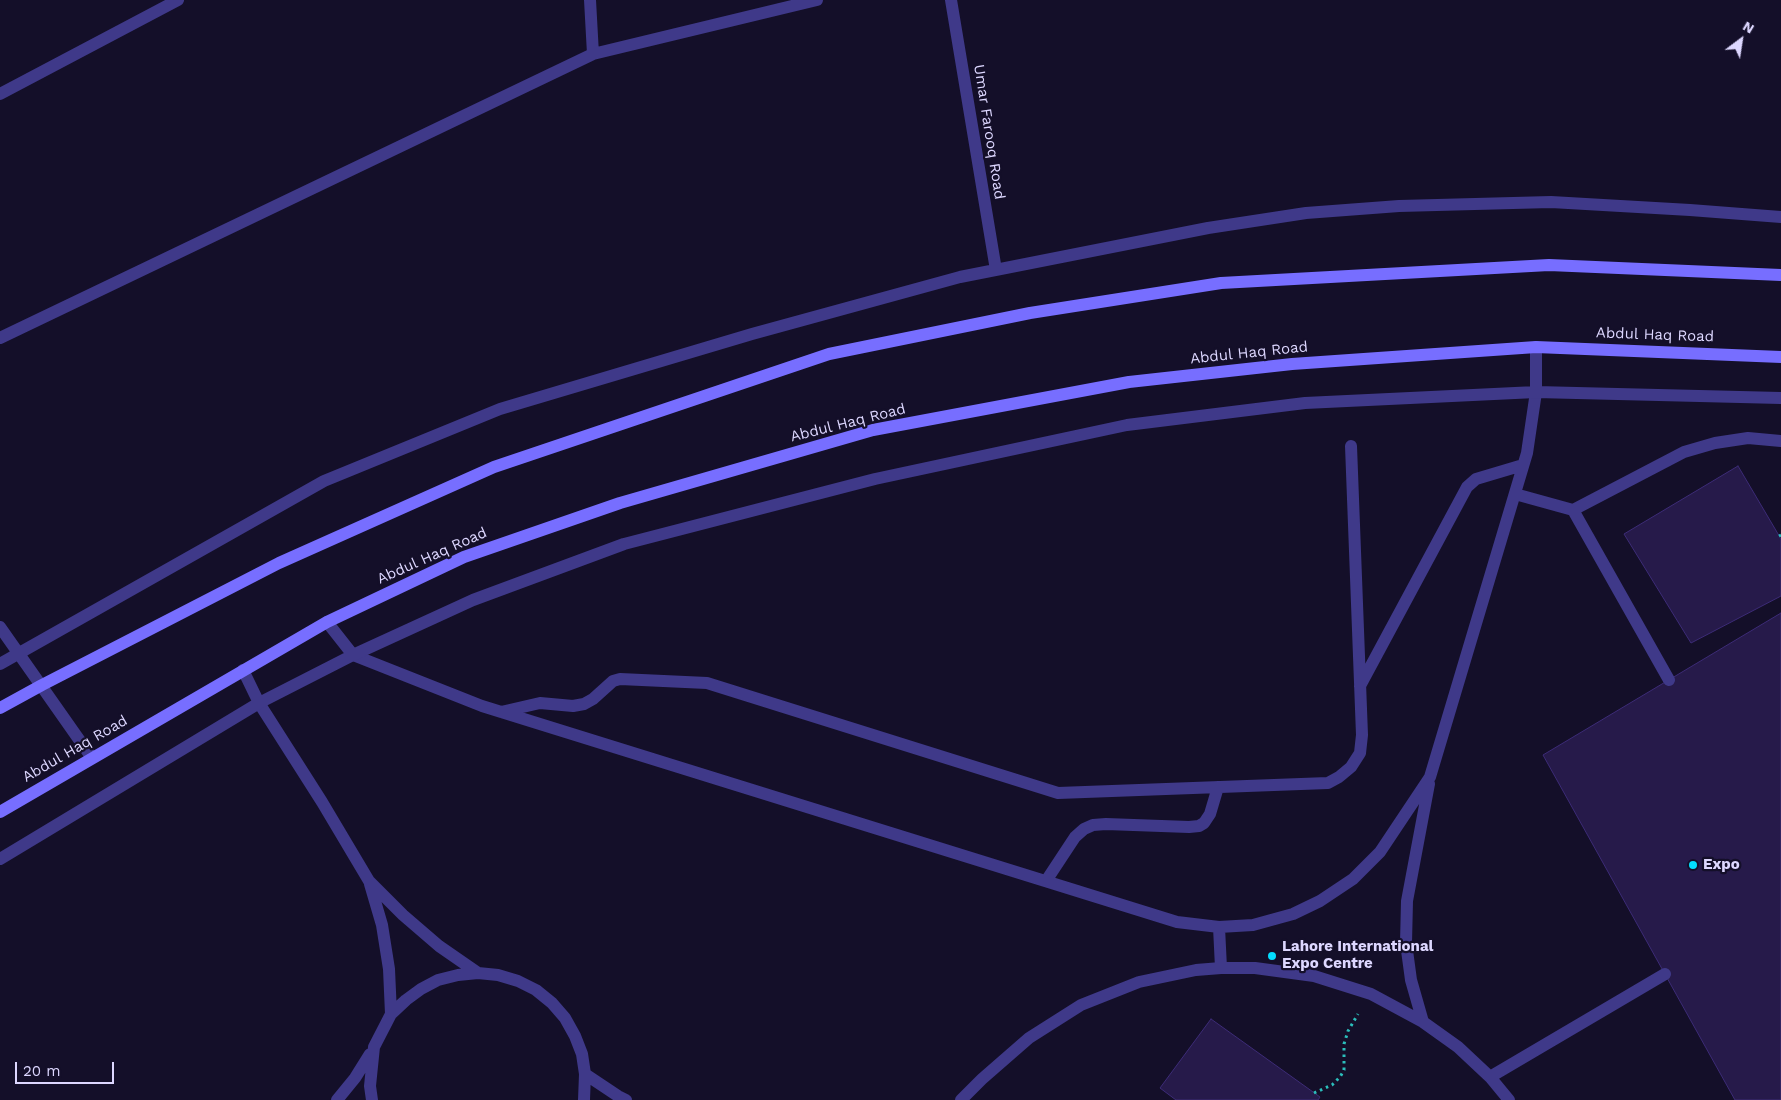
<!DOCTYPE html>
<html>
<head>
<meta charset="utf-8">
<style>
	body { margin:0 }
	#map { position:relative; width:1781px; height:1100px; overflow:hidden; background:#140f29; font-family:"Work Sans",sans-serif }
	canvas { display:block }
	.north { position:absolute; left:1716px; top:15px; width:50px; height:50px; -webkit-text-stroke:4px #140f29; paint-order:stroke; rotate:31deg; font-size:14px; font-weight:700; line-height:20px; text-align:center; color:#ddd7ff }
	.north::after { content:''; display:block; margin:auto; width:18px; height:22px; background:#ddd7ff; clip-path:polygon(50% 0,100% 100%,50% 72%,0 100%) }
	.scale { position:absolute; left:15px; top:1062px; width:99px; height:22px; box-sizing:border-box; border:2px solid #ddd7ff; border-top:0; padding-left:6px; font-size:15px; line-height:18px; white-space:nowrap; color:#ddd7ff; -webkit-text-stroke:4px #140f29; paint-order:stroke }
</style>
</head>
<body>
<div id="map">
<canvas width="1781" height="1100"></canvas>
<div class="north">N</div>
<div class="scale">20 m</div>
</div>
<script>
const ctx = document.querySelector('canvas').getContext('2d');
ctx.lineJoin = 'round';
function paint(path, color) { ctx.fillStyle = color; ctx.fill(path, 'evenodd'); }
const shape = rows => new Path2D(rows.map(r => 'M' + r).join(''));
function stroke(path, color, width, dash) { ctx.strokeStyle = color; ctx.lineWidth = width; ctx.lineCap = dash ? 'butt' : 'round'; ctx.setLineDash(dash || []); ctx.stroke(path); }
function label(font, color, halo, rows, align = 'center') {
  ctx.font = font + ' "Work Sans",sans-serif'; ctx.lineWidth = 4.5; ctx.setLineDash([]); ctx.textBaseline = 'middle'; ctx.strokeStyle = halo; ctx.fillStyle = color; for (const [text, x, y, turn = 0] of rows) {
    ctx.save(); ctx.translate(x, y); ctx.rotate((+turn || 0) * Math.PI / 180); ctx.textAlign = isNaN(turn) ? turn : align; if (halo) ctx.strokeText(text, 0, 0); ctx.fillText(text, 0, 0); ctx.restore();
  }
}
const building = shape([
	[1738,466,1781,539,1781,596,1691,643,1624,534,1738,466],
	[1781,613,1781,1100,1735,1100,1543,755,1781,613],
	[1211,1019,1320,1097,1318,1100,1176,1100,1160,1088,1211,1019]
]);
paint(building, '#261a4a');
stroke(building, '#3d2c77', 1);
stroke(shape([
	[1779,536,1781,535],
	[1314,1093,1332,1085,1340,1077,1344,1070,1344,1044,1348,1031,1358,1014]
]), '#2bbebb', 3, [2.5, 4]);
stroke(shape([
	[1515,494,1573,510,1684,452,1715,443,1748,438,1781,441],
	[1573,510,1669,680],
	[353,655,482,706,1177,922,1219,927,1253,925,1293,914,1320,901,1353,879,1380,852,1430,777,1527,453,1536,392],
	[1360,686,1467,487,1476,479,1523,465],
	[259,703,322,802,369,881,403,915,439,946,478,973],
	[501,712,540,703,573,706,584,704,593,699,613,681,620,679,707,683,1058,793,1328,783,1339,777,1351,767,1360,753,1362,735,1351,446],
	[1046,881,1075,837,1084,829,1093,825,1106,824,1189,827,1199,826,1204,823,1210,814,1218,787],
	[370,884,382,925,389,969,391,1014],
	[1219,927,1221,968],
	[1423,1022,1411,980,1406,943,1407,901,1429,784],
	[585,1074,618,1096,626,1100],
	[1490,1077,1665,974],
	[337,1100,355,1078,370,1054],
	[372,1100,370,1086,374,1047,391,1014,406,1000,421,989,438,980,458,975,478,973,498,975,518,981,536,990,552,1003,565,1018,575,1036,582,1054,585,1074,584,1100],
	[961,1100,982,1079,1029,1038,1081,1005,1139,982,1196,970,1221,968,1255,968,1314,976,1371,994,1423,1022,1458,1047,1490,1077,1509,1100]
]), '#3f3989', 12);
stroke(shape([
	[590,0,593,54],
	[951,0,996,270],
	[0,94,178,0],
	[0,338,593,54,817,0],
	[1536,347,1536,392],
	[327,622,353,655],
	[0,627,92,758],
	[0,664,324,481,500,409,752,334,960,277,1208,228,1306,213,1399,206,1551,202,1690,210,1781,217],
	[243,670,259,703],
	[0,859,259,703,353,655,473,600,624,544,875,479,1127,425,1305,403,1536,392,1781,398]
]), '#3f3989', 12);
stroke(shape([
	[0,708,42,685,279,563,494,467,829,354,1030,313,1221,283,1549,265,1781,275],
	[0,812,327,622,464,557,620,503,873,430,1129,382,1292,364,1536,347,1781,357]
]), '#776eff', 12);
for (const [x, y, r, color] of [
	[1693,865,5,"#03ddff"],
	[1272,956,5,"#03ddff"]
]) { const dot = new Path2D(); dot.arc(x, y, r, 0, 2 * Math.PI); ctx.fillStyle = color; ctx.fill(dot); stroke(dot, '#140f29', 2); }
label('15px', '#ddd7ff', '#140f29', [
	["Umar Farooq Road",989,132,81],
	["Abdul Haq Road",1655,335,2],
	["Abdul Haq Road",1249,353,-6],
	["Abdul Haq Road",848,423,-14],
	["Abdul Haq Road",432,556,-24],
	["Abdul Haq Road",75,749,-30]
]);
label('bold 15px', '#ddd7ff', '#140f29', [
	["Expo",1703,865],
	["Lahore International",1282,947],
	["Expo Centre",1282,964]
], 'left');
</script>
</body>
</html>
